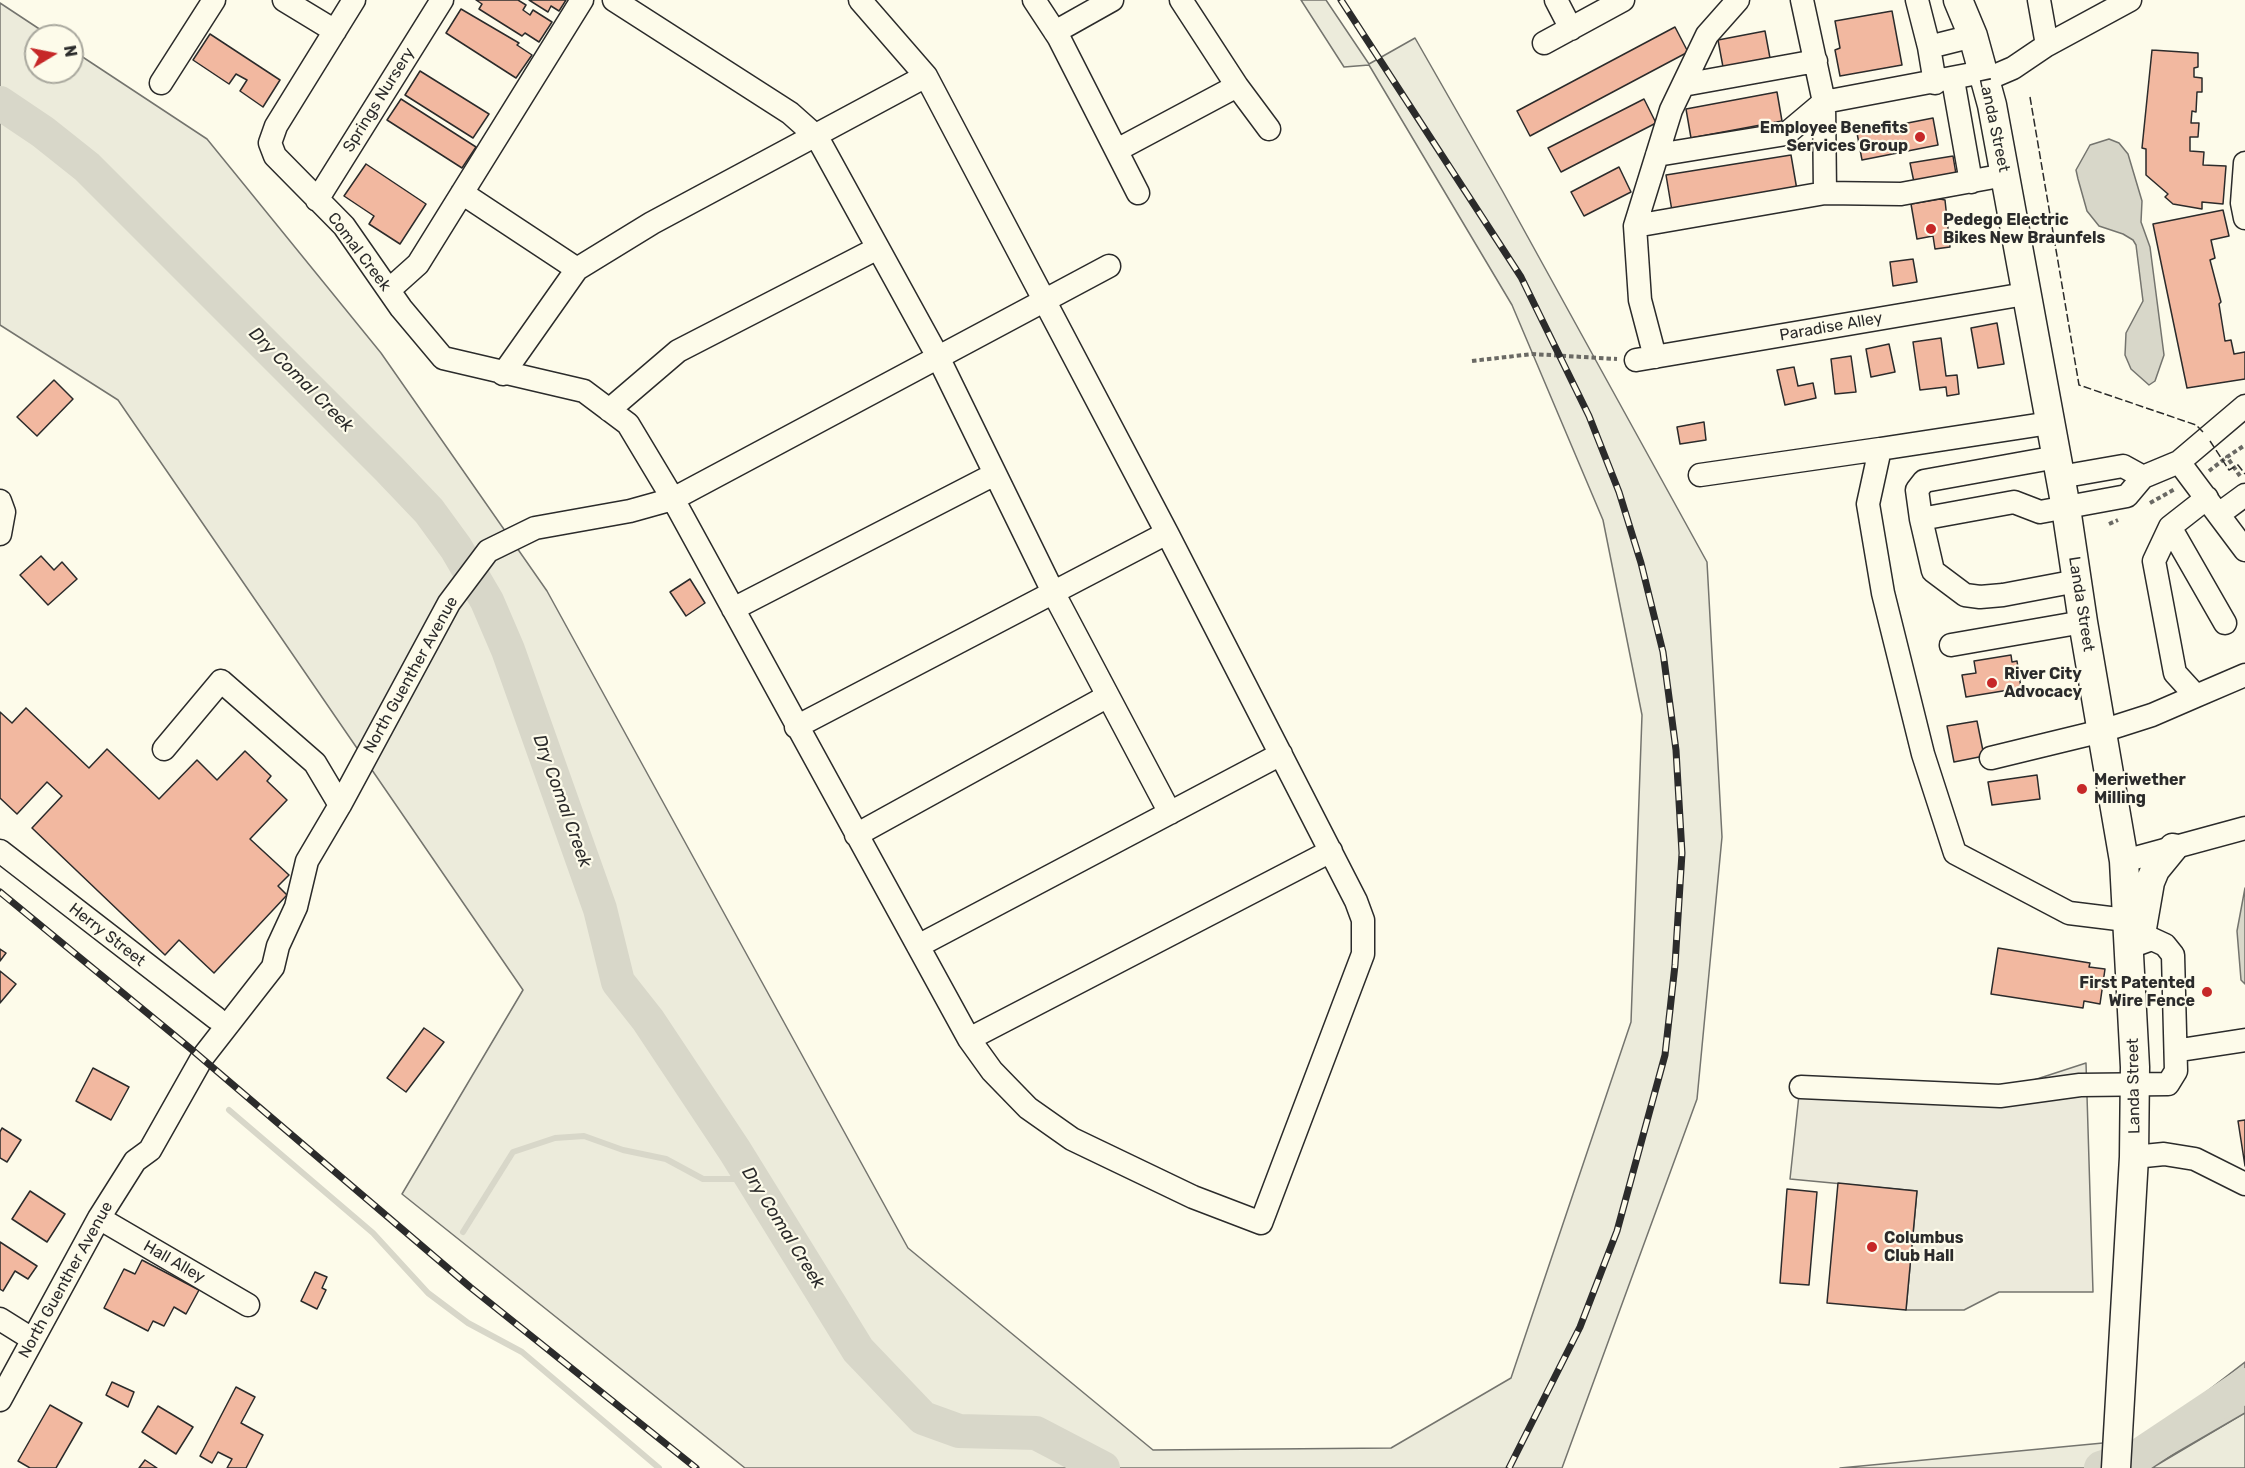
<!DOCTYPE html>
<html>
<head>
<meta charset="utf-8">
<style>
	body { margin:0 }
	#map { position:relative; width:2245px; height:1468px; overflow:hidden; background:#fdfbea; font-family:Rubik,sans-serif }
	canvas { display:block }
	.north { position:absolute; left:24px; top:24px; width:60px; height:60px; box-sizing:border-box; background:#fdfbea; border:2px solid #a9a89e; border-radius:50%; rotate:80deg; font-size:16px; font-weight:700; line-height:24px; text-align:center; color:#2b2b2b }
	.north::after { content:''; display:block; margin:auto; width:21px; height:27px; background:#c62828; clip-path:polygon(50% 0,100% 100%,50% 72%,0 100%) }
</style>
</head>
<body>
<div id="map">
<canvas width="2245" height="1468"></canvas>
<div class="north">N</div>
</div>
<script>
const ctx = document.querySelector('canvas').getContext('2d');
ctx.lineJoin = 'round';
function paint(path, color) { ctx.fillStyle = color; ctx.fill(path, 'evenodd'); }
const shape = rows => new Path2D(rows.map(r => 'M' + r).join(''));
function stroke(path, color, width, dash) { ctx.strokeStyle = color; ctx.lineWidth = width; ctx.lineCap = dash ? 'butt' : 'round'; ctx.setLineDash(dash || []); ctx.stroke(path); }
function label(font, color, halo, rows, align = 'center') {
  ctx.font = font + ' Rubik,sans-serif'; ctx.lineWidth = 4.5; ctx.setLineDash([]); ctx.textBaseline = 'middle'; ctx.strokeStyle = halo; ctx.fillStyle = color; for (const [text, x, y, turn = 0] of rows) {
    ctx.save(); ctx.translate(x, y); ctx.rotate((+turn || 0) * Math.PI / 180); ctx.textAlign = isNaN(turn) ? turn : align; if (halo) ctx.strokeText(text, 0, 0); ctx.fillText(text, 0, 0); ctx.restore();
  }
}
const green = shape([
	[1301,0,1326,0,1369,64,1415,38,1503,192,1707,562,1722,837,1697,1099,1562,1468,745,1468,402,1194,523,990,118,400,0,325,0,3,50,36,36,36,36,72,72,72,72,50,207,139,381,353,547,591,908,1248,1153,1450,1391,1448,1511,1378,1631,1022,1642,715,1603,520,1512,305,1369,65,1344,67,1301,0],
	[2245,1413,2245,1468,2152,1468,2245,1413],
	[2145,1439,2150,1468,1840,1468,2145,1439]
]);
paint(green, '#ecebdb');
stroke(green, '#74746e', 1.5);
const parking = shape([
	[2086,1063,2093,1292,1999,1292,1964,1310,1906,1310,1917,1191,1790,1179,1801,1076,2000,1091,2086,1063]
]);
paint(parking, '#eceadb');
stroke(parking, '#74746e', 1.5);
const water = shape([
	[2109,139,2119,143,2128,154,2142,201,2141,222,2150,247,2164,355,2155,381,2149,385,2131,369,2125,355,2126,333,2143,301,2136,245,2133,240,2123,234,2099,226,2087,211,2078,179,2076,170,2090,145,2109,139],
	[2245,888,2245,984,2241,980,2237,931,2245,888],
	[2245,1362,2245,1413,2150,1468,2145,1439,2245,1362]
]);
paint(water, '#d8d7c9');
stroke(water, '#74746e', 1.5);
stroke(shape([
	[229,1110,373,1233,428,1293,468,1323,522,1352,659,1468],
	[463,1232,513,1152,555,1138,584,1136,623,1150,666,1159,703,1179,753,1179]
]), '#d8d7c9', 6);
stroke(shape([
	[0,103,43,132,87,167,389,469,429,511,456,548,487,601,508,650,600,909,618,982,648,1020,735,1151,858,1350,923,1418,959,1431,1036,1433,1103,1468],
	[2101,1468,2140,1455,2245,1385]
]), '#d8d7c9', 34);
const building = shape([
	[476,0,518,0,526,5,523,10,530,15,533,10,552,22,539,42,525,33,522,36,479,9,482,4,476,0],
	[529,0,566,0,559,11,551,6,548,12,529,0],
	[461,9,519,43,517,45,532,55,516,78,446,33,461,9],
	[1892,11,1902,65,1840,76,1835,50,1840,48,1835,21,1892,11],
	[1675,27,1688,52,1530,136,1517,111,1675,27],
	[1765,31,1770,58,1723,67,1718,40,1765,31],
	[210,34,280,80,263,107,240,91,247,80,236,74,229,84,193,60,210,34],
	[2152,50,2198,53,2198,67,2194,68,2194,77,2202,78,2202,92,2197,92,2196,112,2192,111,2191,123,2199,123,2198,137,2190,137,2190,151,2204,152,2203,165,2226,166,2223,204,2202,202,2202,209,2173,204,2165,197,2168,194,2146,175,2146,149,2142,148,2152,50],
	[420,71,489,114,473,138,405,95,420,71],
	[1777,92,1782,121,1691,138,1686,109,1777,92],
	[401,99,476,147,462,168,387,120,401,99],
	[1644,99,1656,123,1561,172,1548,148,1644,99],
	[1933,118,1938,145,1862,160,1857,133,1933,118],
	[1791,155,1797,190,1672,211,1666,175,1791,155],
	[1953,156,1957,180,1915,187,1910,163,1953,156],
	[366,164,426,204,400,244,369,224,374,216,344,196,366,164],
	[1619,167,1631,192,1584,216,1571,192,1619,167],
	[1940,199,1945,200,1950,247,1935,249,1933,236,1917,239,1911,204,1940,199],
	[2223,210,2229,236,2211,240,2215,258,2210,260,2221,302,2219,304,2225,341,2231,340,2234,354,2245,352,2245,379,2187,388,2153,224,2223,210],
	[1913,259,1917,282,1893,286,1890,262,1913,259],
	[1997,323,2004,364,1978,368,1971,328,1997,323],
	[1941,338,1946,376,1957,375,1959,394,1947,396,1946,387,1920,390,1913,342,1941,338],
	[1889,344,1895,372,1871,377,1866,349,1889,344],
	[1851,356,1856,392,1835,394,1831,359,1851,356],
	[1794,367,1798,386,1813,383,1816,398,1785,405,1777,370,1794,367],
	[54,380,73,399,37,436,17,417,54,380],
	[1704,422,1706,440,1680,444,1677,427,1704,422],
	[41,556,54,570,62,562,77,579,48,605,20,575,41,556],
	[690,579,705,603,686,616,670,592,690,579],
	[2011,655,2012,662,2017,661,2021,688,1966,697,1962,675,1976,673,1974,661,2011,655],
	[26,708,89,768,107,749,159,799,197,760,217,780,245,751,271,776,267,781,287,800,250,839,289,875,278,886,287,895,214,973,179,940,165,955,32,828,62,796,47,782,17,814,0,798,0,712,12,723,26,708],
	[1977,721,1984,756,1954,762,1947,726,1977,721],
	[2037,775,2040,799,1992,805,1988,782,2037,775],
	[1998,948,2090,963,2089,967,2105,969,2100,1004,2084,1001,2083,1008,1991,994,1998,948],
	[0,949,6,953,0,961,0,949],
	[0,971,16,984,0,1003,0,971],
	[424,1028,444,1042,406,1092,387,1078,424,1028],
	[93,1068,129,1087,111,1120,76,1101,93,1068],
	[2245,1120,2245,1166,2238,1121,2245,1120],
	[2,1128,21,1140,7,1162,0,1158,0,1132,2,1128],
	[1838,1183,1917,1191,1906,1310,1827,1303,1838,1183],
	[1787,1189,1817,1192,1809,1285,1780,1283,1787,1189],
	[30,1191,65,1214,47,1242,12,1219,30,1191],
	[0,1242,37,1266,28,1279,15,1271,3,1291,0,1289,0,1242],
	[142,1260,199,1290,186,1314,174,1307,164,1326,153,1321,148,1331,104,1308,124,1269,135,1274,142,1260],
	[315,1272,327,1277,322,1288,326,1290,317,1309,301,1301,315,1272],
	[112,1382,134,1392,128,1407,106,1395,112,1382],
	[236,1387,255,1397,241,1423,263,1435,246,1468,227,1468,232,1459,218,1452,212,1463,200,1456,236,1387],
	[50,1405,82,1423,56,1468,30,1468,18,1461,50,1405],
	[158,1406,193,1427,176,1454,142,1432,158,1406],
	[145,1460,157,1468,139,1468,145,1460]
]);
paint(building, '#f2b8a0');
stroke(building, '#2b2b2b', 1.5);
const minor = shape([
	[284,0,335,31],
	[354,0,276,126,270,143,275,156,344,226,401,308,443,358,584,391,628,424,673,499,969,1039,992,1071,1028,1108,1072,1139,1193,1197,1261,1223,1363,954,1363,920,1356,901,1167,533,926,76,860,0],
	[614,0,790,113,817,137,938,357,1053,592,1170,813],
	[1034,0,1059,38,1138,193],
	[1556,0,1571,29],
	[1802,0,1824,102,1983,72],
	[1917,0,1929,47,1935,83],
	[1055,32,1112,0],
	[1544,43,1623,0],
	[2047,45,2130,0],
	[1929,47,1973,36],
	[1953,80,1971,182],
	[1985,80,2013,68,2047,45,2039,0],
	[161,83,214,0],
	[1683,85,1816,61],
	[1237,86,1269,129],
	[1824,102,1825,193],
	[1117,150,1237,86,1181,0],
	[1657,155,1786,134,1824,102],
	[2245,163,2242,203,2245,218],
	[462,193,577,269],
	[317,200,442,0],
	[1635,226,1825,193,1901,194,2005,175],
	[389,290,418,264,582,0],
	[1655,357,1640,300,1635,226,1671,110,1707,35,1738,0],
	[1636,360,2025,294],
	[503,374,577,269,652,223,926,76],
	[609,410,678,351,878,248],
	[2050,423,1880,449,1868,504,1883,593,1923,754,1955,853,2069,913,2126,920],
	[2057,457,1924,481,1917,490,1921,519,1933,571,1965,595,1980,597,2003,595,2077,581],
	[2179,462,2245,550],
	[1700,475,1880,449],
	[2060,477,2123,466,2143,477],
	[2207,498,2170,527,2154,561,2175,673,2196,696,2245,675],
	[0,501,4,512,0,534],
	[2219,514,2245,495],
	[1921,519,2014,502,2040,512,2127,496,2143,477,2179,462,2245,406],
	[2170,527,2225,623],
	[733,609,995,474],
	[1951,645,2083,622],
	[796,727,1167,533],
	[164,749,221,681,315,763,340,805],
	[1991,758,2102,731,2152,715,2196,696],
	[856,835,1108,696],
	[0,851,216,1018],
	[2124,861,2245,828],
	[918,946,1281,754],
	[969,1039,1331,851],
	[2187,1049,2245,1040],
	[1801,1087,2000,1096,2080,1085,2168,1084,2176,1071,2173,955,2165,945,2152,939,2127,948],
	[2134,1157,2164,1154,2195,1159,2245,1184],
	[99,1218,248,1305],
	[0,1319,32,1339],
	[0,1400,99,1218,135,1161,150,1150,202,1058,273,967,278,946,296,907,307,861,340,805,449,603,488,551,535,528,630,511,673,499,1109,266]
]);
const major = shape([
	[1958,0,1973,36,1992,105,2066,508,2083,622,2124,861,2135,1067,2134,1157,2116,1468],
	[2135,940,2141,934,2150,882,2155,870,2173,848]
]);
stroke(minor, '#2b2b2b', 25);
stroke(major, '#2b2b2b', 31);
stroke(shape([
	[1472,361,1532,354,1617,359],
	[2209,471,2227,457],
	[2240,476,2227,457,2245,445],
	[2150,503,2175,489],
	[2109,524,2118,520]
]), '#6a6964', 4, [4.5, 3]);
stroke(minor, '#fdfbea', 22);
stroke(major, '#fdfbea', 28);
const rail = shape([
	[1341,0,1521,277,1589,416,1619,492,1641,563,1663,652,1676,750,1682,853,1675,965,1665,1055,1617,1231,1580,1327,1509,1468],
	[0,892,191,1049,470,1287,696,1468]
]);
stroke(rail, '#2b2b2b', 7);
stroke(rail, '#fdfbea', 4.5, [14]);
stroke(shape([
	[2030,97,2079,385,2196,425,2203,432],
	[2210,441,2229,470,2238,465,2245,474]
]), '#2b2b2b', 1.5, [8, 3]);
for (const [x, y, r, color] of [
	[1920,137,6,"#c62828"],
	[1931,229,6,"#c62828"],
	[1992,683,6,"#c62828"],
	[2082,789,6,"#c62828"],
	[2207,992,6,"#c62828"],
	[1872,1247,6,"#c62828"]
]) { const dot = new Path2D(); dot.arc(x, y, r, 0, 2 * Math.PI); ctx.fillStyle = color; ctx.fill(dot); stroke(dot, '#fdfbea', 2); }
label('16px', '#2b2b2b', '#fdfbea', [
	["Springs Nursery",379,100,-58],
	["Landa Street",1994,125,78],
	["Comal Creek",359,252,53],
	["Paradise Alley",1831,327,-10],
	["Landa Street",2081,604,81],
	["North Guenther Avenue",411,675,-61],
	["Herry Street",107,935,38],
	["Landa Street",2134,1086,-91],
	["Hall Alley",174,1262,30],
	["North Guenther Avenue",66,1280,-61]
]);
label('bold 16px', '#2b2b2b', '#fdfbea', [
	["Employee Benefits",1908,128,"right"],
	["Services Group",1908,146,"right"],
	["Pedego Electric",1943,220],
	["Bikes New Braunfels",1943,238],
	["River City",2004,674],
	["Advocacy",2004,692],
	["Meriwether",2094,780],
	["Milling",2094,798],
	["First Patented",2195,983,"right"],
	["Wire Fence",2195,1001,"right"],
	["Columbus",1884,1238],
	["Club Hall",1884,1256]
], 'left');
label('italic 18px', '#2b2b2b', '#fdfbea', [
	["Dry Comal Creek",301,380,45],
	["Dry Comal Creek",562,801,70],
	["Dry Comal Creek",783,1228,58]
]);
</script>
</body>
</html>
